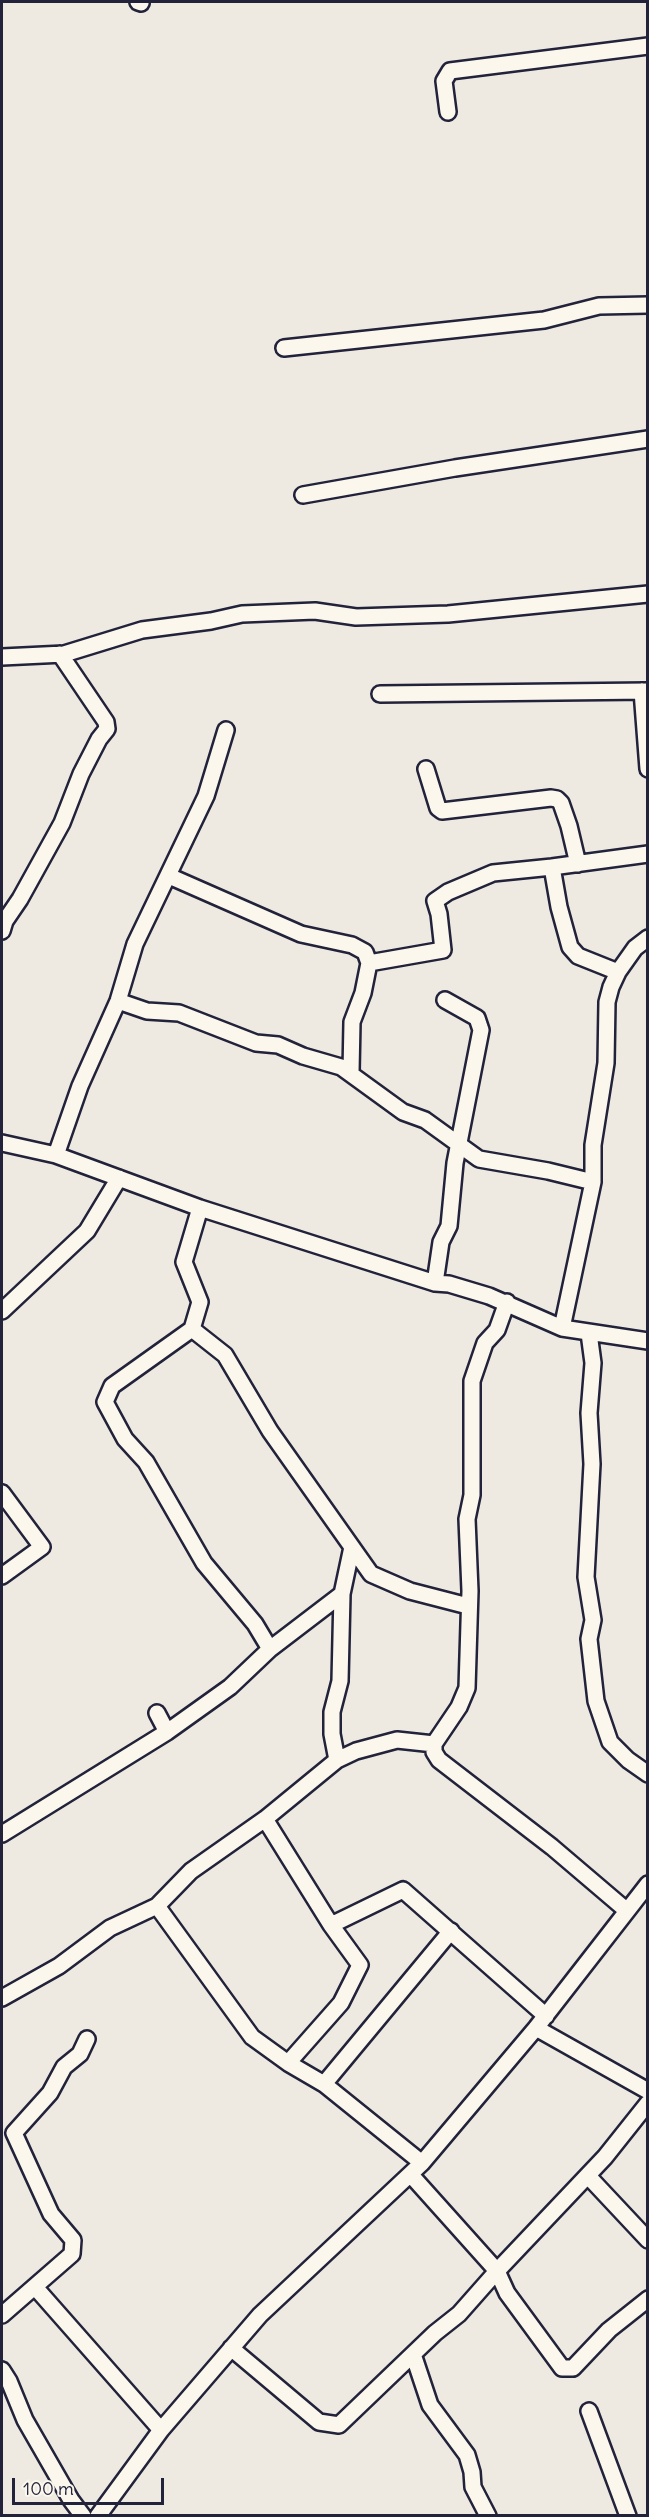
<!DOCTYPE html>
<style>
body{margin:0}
#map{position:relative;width:649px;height:2517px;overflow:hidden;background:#eeeae2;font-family:Delius,sans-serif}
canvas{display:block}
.frame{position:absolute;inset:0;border:3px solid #22223b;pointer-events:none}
.scale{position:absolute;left:12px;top:2478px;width:152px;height:27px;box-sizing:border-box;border:3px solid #22223b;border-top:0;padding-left:8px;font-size:18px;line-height:21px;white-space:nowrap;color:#22223b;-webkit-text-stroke:4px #fbf7ec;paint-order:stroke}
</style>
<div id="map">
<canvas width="649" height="2517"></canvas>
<div class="frame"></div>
<div class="scale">100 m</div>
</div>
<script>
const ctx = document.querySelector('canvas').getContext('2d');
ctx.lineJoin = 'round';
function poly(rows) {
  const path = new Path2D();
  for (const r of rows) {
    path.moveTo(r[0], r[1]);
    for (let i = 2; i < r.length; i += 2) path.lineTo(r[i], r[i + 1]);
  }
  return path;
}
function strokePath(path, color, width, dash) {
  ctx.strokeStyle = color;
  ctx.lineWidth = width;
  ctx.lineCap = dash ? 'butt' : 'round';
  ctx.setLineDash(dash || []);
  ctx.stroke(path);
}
const minor = poly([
 [138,2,141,3],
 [448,112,444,81,450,71,648,46],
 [284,348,544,320,599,306,648,305],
 [303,495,455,468,648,439],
 [2,657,64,654,142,630,211,621,242,614,315,611,356,617,448,614,648,594],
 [642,691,648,769],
 [380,694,648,691],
 [426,769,438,808,442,811,551,798,557,799,561,803,569,826,578,864],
 [552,867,559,907,570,947,578,956,618,972],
 [169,876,301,934,352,945,365,952,369,963,363,993,352,1022,351,1072],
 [2,931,5,921,20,899,62,823,81,774,99,739,107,729,106,722,60,654],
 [369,963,443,950,439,914,435,901,448,892,493,873,552,867,648,854],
 [118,1001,147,1011,179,1013,256,1043,278,1045,303,1056,341,1067,403,1112,425,1120,479,1159,548,1171,593,1182],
 [2,1143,56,1155,200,1208,435,1283,449,1284,489,1296,562,1328,648,1341],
 [56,1155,80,1086,118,1001,135,944,206,796,226,730],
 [200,1208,184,1262,200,1302,192,1329,225,1355,270,1431,371,1574,410,1591,468,1606],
 [435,1283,441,1242,449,1226,455,1163,481,1030,477,1018,445,1000],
 [507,1302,497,1330,485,1343,472,1381,472,1495,467,1519,470,1591,467,1688,459,1707,434,1744,434,1752,439,1760,552,1847,626,1910],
 [2,1311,87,1231,119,1178],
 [562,1328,593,1182,593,1145,606,1063,607,1002,611,987,618,972,635,948,648,938],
 [192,1329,112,1386,105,1402,125,1439,146,1462,204,1563,255,1624,270,1649],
 [589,1333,593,1363,589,1413,592,1464,586,1577,593,1620,589,1639,596,1701,610,1742,628,1760,648,1774],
 [2,1493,42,1547,2,1576],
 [157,1713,167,1732],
 [337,1760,332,1734,332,1712,340,1681,342,1594],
 [265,1819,331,1925,360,1965,341,2003,288,2063],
 [2,1834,167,1732,230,1687,270,1649,342,1594,352,1547],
 [331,1925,403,1890,546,2016],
 [2,1998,59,1966,110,1928,157,1906],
 [536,2028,648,2091],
 [324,2084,451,1931],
 [422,2163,324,2084,288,2063,252,2037,157,1906,191,1871,265,1819,337,1760,356,1751,397,1740,434,1744],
 [411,2175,497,2271,507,2293,562,2368,573,2368,609,2330,648,2299],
 [588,2176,648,2240],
 [35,2287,161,2430],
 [2,2315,72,2254,73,2240,51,2214,14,2133,50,2093,64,2067,80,2054,87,2039],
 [231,2348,319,2422,339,2425,435,2333,459,2314,497,2271,605,2157,648,2103],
 [413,2354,430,2405,467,2455,472,2472,473,2487,488,2516],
 [2,2370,9,2381,25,2420,71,2500,83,2516],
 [589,2411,628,2516],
 [98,2516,161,2430,260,2315,422,2163,536,2028,648,1884]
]);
strokePath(minor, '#22223b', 20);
strokePath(minor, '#fbf7ec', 15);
</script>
